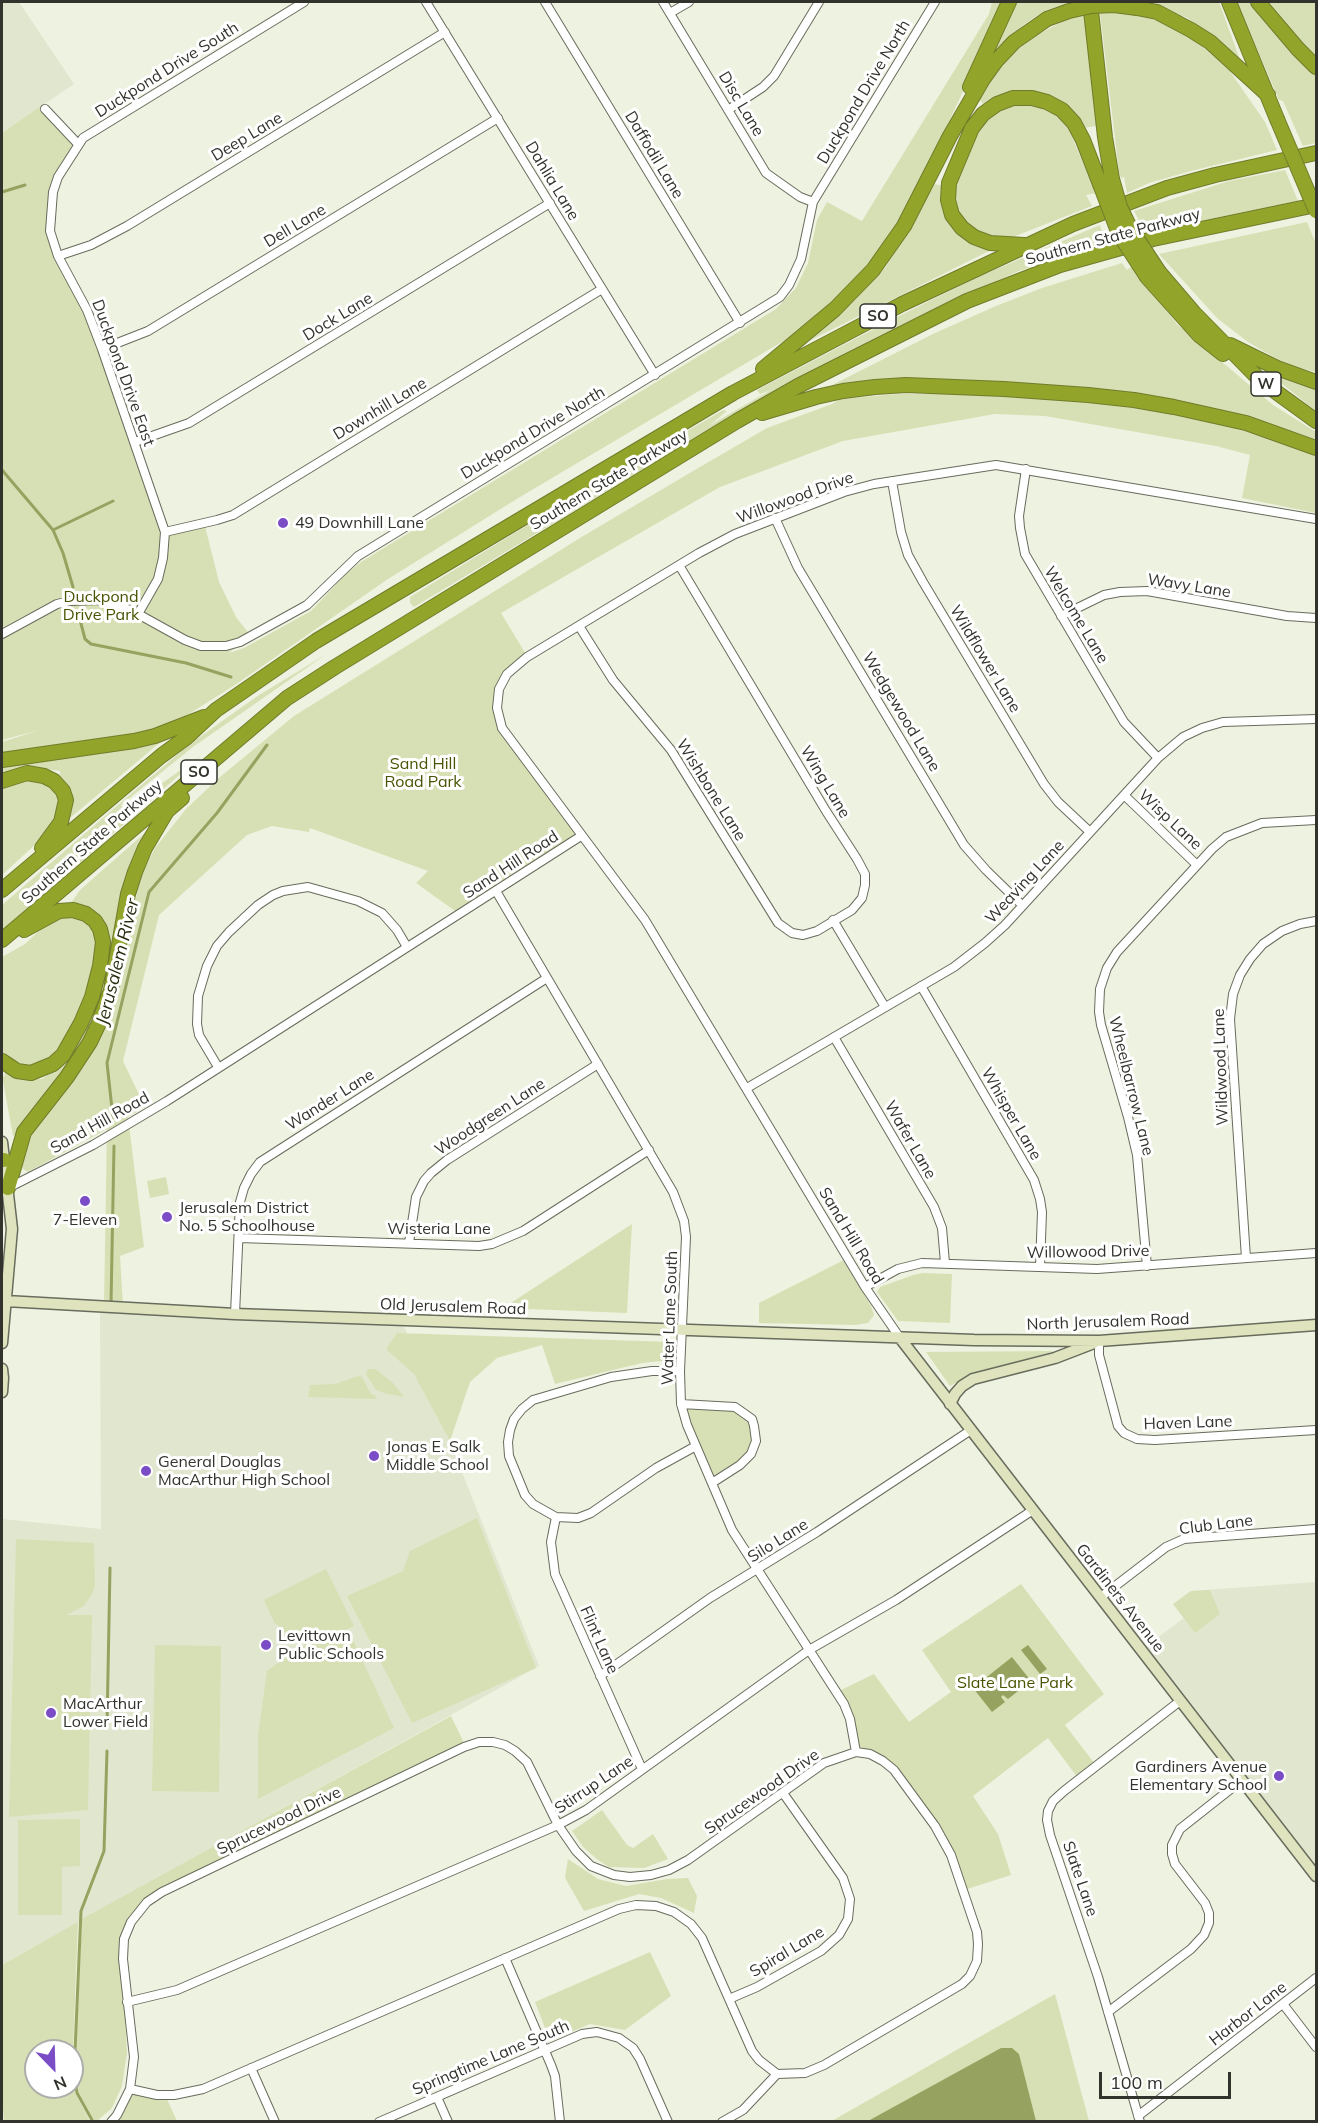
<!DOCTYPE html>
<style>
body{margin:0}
#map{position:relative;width:1318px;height:2123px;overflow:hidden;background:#eef2e1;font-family:Mulish,sans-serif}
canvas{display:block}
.frame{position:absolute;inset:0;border:3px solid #31332c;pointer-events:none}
.north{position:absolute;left:24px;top:2039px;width:60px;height:60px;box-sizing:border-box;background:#fff;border:2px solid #adadab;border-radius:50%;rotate:157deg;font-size:16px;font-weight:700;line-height:24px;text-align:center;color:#31332c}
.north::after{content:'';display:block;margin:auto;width:21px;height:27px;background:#7a4cc5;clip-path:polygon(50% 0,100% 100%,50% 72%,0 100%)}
.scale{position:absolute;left:1099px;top:2072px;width:132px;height:27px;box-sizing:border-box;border:3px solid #31332c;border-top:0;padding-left:8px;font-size:18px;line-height:21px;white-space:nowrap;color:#31332c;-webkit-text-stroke:4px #fff;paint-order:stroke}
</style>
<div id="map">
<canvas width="1318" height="2123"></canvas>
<div class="frame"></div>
<div class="north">N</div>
<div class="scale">100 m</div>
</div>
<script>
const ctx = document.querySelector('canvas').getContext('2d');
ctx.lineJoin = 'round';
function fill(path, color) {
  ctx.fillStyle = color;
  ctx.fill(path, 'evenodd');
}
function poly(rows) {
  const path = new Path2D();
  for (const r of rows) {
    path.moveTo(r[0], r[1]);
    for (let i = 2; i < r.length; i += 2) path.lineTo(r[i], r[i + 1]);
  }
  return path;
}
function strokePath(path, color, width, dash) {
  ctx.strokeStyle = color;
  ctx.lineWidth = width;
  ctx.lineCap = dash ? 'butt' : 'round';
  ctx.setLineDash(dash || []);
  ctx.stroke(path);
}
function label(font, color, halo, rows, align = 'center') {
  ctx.font = font + ' Mulish,sans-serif';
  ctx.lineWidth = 6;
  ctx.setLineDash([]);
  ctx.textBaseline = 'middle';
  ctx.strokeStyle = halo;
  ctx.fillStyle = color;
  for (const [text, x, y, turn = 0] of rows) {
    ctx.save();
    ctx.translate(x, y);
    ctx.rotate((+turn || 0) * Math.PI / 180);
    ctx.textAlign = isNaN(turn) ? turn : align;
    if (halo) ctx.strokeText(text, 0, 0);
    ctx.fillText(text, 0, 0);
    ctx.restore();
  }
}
const built = poly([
 [2,2,19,2,74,84,2,133],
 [100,1307,402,1321,539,1666,2,1965,2,1519,101,1529],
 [1316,1582,1316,1874,1142,1649,1184,1618,1173,1604,1191,1591]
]);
const green = poly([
 [992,2,1005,2,914,196,884,248,851,289,797,333,520,497,388,579,235,685,173,724,134,738,2,756,2,742,39,730,2,740,2,133,41,106,76,145,56,177,49,232,85,311,165,531,204,522,219,582,236,617,250,635,229,653,244,648,311,611,346,574,361,562,776,309,796,288,808,263,817,220,827,202,862,221,989,14],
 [1016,2,1082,2,1038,15,1023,25,990,57],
 [1143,2,1219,2,1242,65,1188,18],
 [1237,2,1252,2,1316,73,1316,143,1303,146,1283,101,1279,100],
 [1265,2,1316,2,1316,59,1290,33],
 [1107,12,1130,14,1164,22,1190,36,1229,70,1265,122,1277,150,1191,171,1149,183,1127,193,1124,177,1121,178,1119,172,1100,13],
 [1084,14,1096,126,1083,128,1068,108,1053,97,1030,91,985,106,978,98,996,69,1017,46,1020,48,1039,34,1065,20],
 [1029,101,1051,108,1069,130,1096,193,1086,195,1092,206,1005,240,982,236,970,229,956,213,953,194,953,183,981,123,1005,105],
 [1285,170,1298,201,1180,225,1147,235,1134,211,1229,181],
 [935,184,943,186,945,211,956,231,971,244,991,250,811,340,853,302,886,267],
 [1307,222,1316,244,1316,372,1287,365,1248,342,1217,318,1159,254],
 [1100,225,1104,239,1110,245,1071,254,1019,271,969,293,874,339,700,435,414,607,410,603,410,597,562,504,723,410,727,411,710,425,771,390,760,394,757,390,895,318,980,276],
 [1122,263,1127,270,1132,266,1177,324,1273,405,1316,432,1316,439,1286,429,1176,400,1120,392,990,383,833,389,834,384,846,378,935,333,996,306,1042,288],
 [1276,372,1316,386,1316,411,1271,375],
 [898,394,993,394,1128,405,1211,420,1280,439,1316,452,1316,513,1242,498,1250,455,1216,446,1045,416,995,414,843,441,720,487,501,613,527,656,506,673,497,718,579,835,458,913,416,883,428,871,310,828,309,832,272,826,247,835,159,915,123,1061,145,1107,128,1117,144,1247,120,1256,123,1306,104,1305,107,1129,28,1172,23,1169,21,1162,29,1135,81,1068,106,1022,126,949,140,878,155,848,186,809,220,777,294,716,580,538,688,474,767,428,832,404,840,399],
 [325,655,193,747,121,805,124,810,202,755,2,932,2,905,133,792,190,744,256,697],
 [163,740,70,818,72,798,60,778,60,771,32,767,17,769,2,775,2,768,12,765,110,751],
 [28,780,48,784,60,799,61,815,51,830,2,875,2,788],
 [147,831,149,834,97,1018,70,1066,17,1137,16,1134,13,1136,2,1076,4,1077,5,1072,25,1080,42,1079,65,1063,93,1015,104,978,107,938,69,906,80,890],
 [59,916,77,916,93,925,100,939,89,993,53,1062,32,1071,3,1057,2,1054,2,957,25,944,45,925],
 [166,1177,169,1194,150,1198,147,1181],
 [632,1224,627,1313,503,1308],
 [844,1260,871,1306,874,1315,868,1323,855,1325,759,1323,759,1303],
 [923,1273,952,1274,950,1323,898,1321,877,1292,880,1287,913,1275],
 [397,1333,671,1342,672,1360,642,1363,555,1384,542,1345,497,1358,470,1382,450,1441,414,1374,386,1349],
 [1055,1351,972,1374,950,1386,926,1352],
 [368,1369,375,1369,393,1383,404,1397,384,1393,376,1390,366,1374],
 [358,1376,362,1377,371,1394,375,1395,376,1399,308,1397,310,1385,335,1384],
 [682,1406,727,1406,750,1420,754,1442,749,1454,712,1482],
 [477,1518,536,1668,412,1723,347,1596,403,1571,410,1551],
 [16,1539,94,1543,95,1586,92,1594,84,1606,66,1615,92,1615,88,1810,9,1817],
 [326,1569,354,1626,330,1638,304,1640,287,1634,274,1622,264,1600],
 [1021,1584,1104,1694,1065,1725,1095,1764,1078,1778,1048,1738,973,1796,998,1834,1011,1875,964,1890,951,1853,895,1769,857,1750,851,1718,837,1692,874,1674,909,1722,951,1692,922,1650],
 [1210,1590,1220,1614,1195,1633,1173,1604,1191,1591],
 [351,1636,394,1728,258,1799,258,1735,267,1671,305,1644],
 [155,1645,221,1646,219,1792,152,1791],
 [451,1716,465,1745,160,1891,137,1911,122,1959,127,2053,122,2086,112,2108,97,2121,94,2121,78,2092,75,2076,82,1919],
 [602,1810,627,1845,633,1848,653,1834,668,1859,644,1868,609,1867,598,1860,583,1847,572,1831],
 [80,1819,80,1866,62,1867,62,1915,18,1915,18,1820],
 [568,1859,598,1879,626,1886,667,1879,688,1878,697,1896,694,1913,661,1898,639,1894,584,1911,565,1878],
 [78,1922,72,2075,75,2093,90,2121,4,2121,2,2099,2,1965],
 [36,2051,72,2051,72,2087,36,2087],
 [650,1952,671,1996,625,2030,590,2024,550,2041,535,2002],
 [1055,1994,1089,2121,830,2122],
 [131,2091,166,2097,177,2121,112,2122]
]);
const water = poly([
 [1028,1645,1047,1669,1040,1674,1021,1650],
 [1012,1657,1031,1681,1008,1699,1003,1695,1001,1697,1005,1702,992,1712,973,1688],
 [1001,2048,1012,2048,1019,2054,1036,2121,868,2121]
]);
const stream = poly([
 [2,192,25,185],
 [2,470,53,530,63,553,73,587],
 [53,530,113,501],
 [78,612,85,639,91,644,186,663,231,677],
 [113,1118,107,1063,149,892,217,813,267,745],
 [111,1304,114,1146],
 [107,1725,110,1568],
 [92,2120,77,2093,74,2075,81,1911,104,1851,107,1751]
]);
const minor = poly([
 [426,2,655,375],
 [545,2,740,323],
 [663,2,766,173,800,197,813,202],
 [670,13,689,2],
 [45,109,78,144],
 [728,110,763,87,774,76,819,2],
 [58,256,91,245,127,226,445,32],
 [102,349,148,331,498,118],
 [135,442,189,423,550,203],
 [1026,469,1019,516,1020,528,1025,554,1124,722,1158,758],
 [892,481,901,532,908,555,923,582,1044,784,1058,802,1090,832],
 [775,518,798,568,964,845,986,870,1022,905],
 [165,532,217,520,233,515,602,289],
 [138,614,158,579,163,558,165,532,102,349,87,310,58,256,50,231,53,192,58,177,83,138,304,2],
 [1061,616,1104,595,1120,592,1147,591,1287,616,1316,618],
 [579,626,613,680,671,750,778,923,792,933,803,935,817,931,852,910,862,898,865,885,865,874,857,859,826,811,679,565],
 [2,634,57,604,70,601,99,600,116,604,138,614,185,640,201,646,226,646,240,642,307,605,358,556,780,297,789,285,801,259,813,202,935,2],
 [1124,795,1197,865],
 [496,891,673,1192,684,1221,686,1237,680,1371,681,1404,687,1425,732,1530,844,1704,850,1719,856,1752],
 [833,920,885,1007],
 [921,986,1034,1180,1040,1199,1042,1212,1040,1267],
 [834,1037,934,1207,942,1228,945,1263],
 [218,1067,199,1035,197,1024,198,996,207,966,217,946,229,932,258,905,273,895,283,891,308,887,358,901,382,913,397,930,407,947],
 [747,1088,954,967,985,943,1005,925,1158,758,1183,737,1202,728,1223,722,1316,719],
 [8,1188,93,1145,167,1101,581,836],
 [239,1238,479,1246,492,1244,523,1231,649,1150],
 [409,1243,416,1197,424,1181,431,1173,447,1160,598,1064],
 [1246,1258,1230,1019,1233,994,1240,975,1250,959,1263,944,1282,931,1300,924,1316,921],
 [1147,1266,1137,1155,1128,1117,1101,1025,1099,1012,1100,989,1107,968,1117,952,1212,849,1226,837,1262,823,1316,820],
 [865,1287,898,1269,922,1263,1097,1269,1316,1253],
 [235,1314,240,1202,244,1188,251,1174,260,1162,547,978],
 [900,1338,865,1287,645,920,502,728,497,708,499,689,507,674,527,657,699,553,735,534,844,492,874,484,996,465,1316,519],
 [1099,1341,1099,1355,1118,1426,1124,1433,1137,1439,1155,1440,1316,1430],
 [680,1371,652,1371,611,1377,533,1400,522,1409,514,1419,510,1430,508,1442,509,1456,525,1495,533,1504,556,1517,578,1518,591,1513,656,1468,696,1446],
 [681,1404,735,1407,752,1419,754,1426,756,1441,751,1454,740,1465,712,1483],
 [556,1517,551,1542,555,1574,642,1769],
 [1101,1597,1166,1547,1184,1539,1316,1529],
 [600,1676,710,1598,817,1532,971,1430],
 [505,1958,551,2065,555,2076,560,2122],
 [729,1999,757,1987,821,1951,839,1935,848,1919,850,1899,843,1878,783,1793],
 [127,2002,177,1990,558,1825,586,1810,809,1650,896,1600,1033,1510],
 [1283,2004,1316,2047],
 [1108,2012,1191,1949,1204,1935,1209,1923,1209,1913,1205,1903,1175,1864,1172,1854,1172,1845,1180,1829,1242,1780],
 [251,2068,275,2122],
 [437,2097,448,2122],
 [1138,2116,1316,1978],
 [111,2122,117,2115,130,2089,157,2095,174,2095,203,2089,619,1909,636,1905,656,1906,674,1912,691,1924,702,1938,752,2051,759,2060,777,2074,805,2073,824,2065,962,1984,970,1976,977,1961,978,1944,977,1932,951,1855,935,1826,894,1770,883,1761,870,1754,856,1752,824,1763,688,1860,669,1870,651,1875,630,1877,614,1875,591,1866,576,1851,558,1825,527,1762,515,1751,505,1745,493,1742,479,1742,464,1747,162,1892,147,1902,131,1922,124,1939,123,1959,134,2057,130,2089],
 [379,2122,582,2034,597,2032,619,2038,633,2048,640,2059,668,2122],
 [722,2122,743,2110,777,2074],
 [1140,2122,1098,1977,1050,1835,1047,1820,1048,1811,1053,1801,1064,1791,1180,1701]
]);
const secondary = poly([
 [2,1142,12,1229,2,1343],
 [6,1301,235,1314,974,1340,1099,1341,1316,1325],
 [900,1338,1316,1876],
 [2,1369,3,1378,2,1392],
 [950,1404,955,1394,962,1386,973,1379,1055,1358,1094,1343]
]);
const motorway = poly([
 [1090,2,1105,137,1112,179],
 [1229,2,1277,119],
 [1258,2,1298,49,1316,67],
 [1137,8,1157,12,1191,30,1210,42,1268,95],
 [970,87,1009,2],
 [1024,245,990,243,974,237,962,228,952,215,948,200,949,183,972,128,983,114,997,104,1013,98,1032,98,1047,102,1062,110,1074,123,1083,140,1100,184],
 [1159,272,1194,313,1261,381,1316,421],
 [1147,277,1199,335,1223,354],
 [1230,345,1277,368,1316,382],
 [763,369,835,309,873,270,904,226,950,136,983,79,996,61,1014,42,1047,19],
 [762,413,816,397,843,391,875,387,906,385,1004,389,1088,395,1134,400,1174,407,1246,423,1316,448],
 [2,760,134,741,155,736,204,717],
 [2,781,27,773,44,776,54,781,63,791,66,800,61,822,42,848],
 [2,890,161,756,187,737,216,710,316,641,733,393,902,304,1073,224,1167,188,1215,175,1316,153],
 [2,940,287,698,335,667,737,421,798,386,967,301,1060,265,1153,239,1316,205],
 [2,1061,17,1071,31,1073,53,1064,63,1055,81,1023,92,997,100,966,103,942,100,929,95,921,86,914,73,910,59,911,24,930],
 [2,1160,4,1160],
 [8,1188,24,1132,67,1077,90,1042,98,1025,111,990,128,894,135,872,145,848,167,811,182,798]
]);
const motorwayBridge = poly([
 [1047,19,1069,11,1091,6,1114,5,1137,8],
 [1277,119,1316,211],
 [1112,179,1120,207,1130,228,1159,272],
 [1100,184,1119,234,1147,277]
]);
const markers = [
 [283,523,6,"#7a4cc5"],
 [85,1201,6,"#7a4cc5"],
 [167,1217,6,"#7a4cc5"],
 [374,1456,6,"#7a4cc5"],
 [146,1471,6,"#7a4cc5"],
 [266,1645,6,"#7a4cc5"],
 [51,1713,6,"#7a4cc5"],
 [1279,1776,6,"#7a4cc5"]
];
const shields = [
 [878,316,36],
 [1266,384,30],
 [199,772,36]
];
const shieldNames = [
 ["SO",878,316],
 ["W",1266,384],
 ["SO",199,772]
];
const streetNames = [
 ["Duckpond Drive South",167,70,-32],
 ["Duckpond Drive North",864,92,-59],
 ["Disc Lane",741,104,59],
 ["Deep Lane",247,137,-31],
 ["Daffodil Lane",654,155,59],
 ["Dahlia Lane",552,181,59],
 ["Dell Lane",295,226,-31],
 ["Southern State Parkway",1113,237,-15],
 ["Dock Lane",338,317,-31],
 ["Duckpond Drive East",123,373,70],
 ["Downhill Lane",380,409,-31],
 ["Duckpond Drive North",533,433,-31],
 ["Southern State Parkway",609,480,-31],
 ["Willowood Drive",795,498,-20],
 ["Wavy Lane",1189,586,9],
 ["Welcome Lane",1076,615,59],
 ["Wildflower Lane",985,659,59],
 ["Wedgewood Lane",901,712,59],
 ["Wing Lane",825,782,59],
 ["Wishbone Lane",711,790,58],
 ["Wisp Lane",1170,820,43],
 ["Southern State Parkway",92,842,-41],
 ["Sand Hill Road",511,865,-33],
 ["Weaving Lane",1025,882,-47],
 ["Wildwood Lane",1221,1067,-92],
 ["Wheelbarrow Lane",1131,1086,76],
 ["Wander Lane",330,1100,-32],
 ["Whisper Lane",1011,1114,60],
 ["Woodgreen Lane",490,1117,-33],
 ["Sand Hill Road",100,1123,-29],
 ["Wafer Lane",910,1140,60],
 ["Wisteria Lane",439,1229],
 ["Sand Hill Road",851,1236,59],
 ["Willowood Drive",1088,1252,-1],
 ["Old Jerusalem Road",453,1307,2],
 ["Water Lane South",670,1318,-88],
 ["North Jerusalem Road",1108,1322,-2],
 ["Haven Lane",1188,1423,-2],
 ["Club Lane",1216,1525,-7],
 ["Silo Lane",778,1541,-32],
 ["Gardiners Avenue",1120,1598,52],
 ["Flint Lane",599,1640,66],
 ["Stirrup Lane",594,1785,-34],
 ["Sprucewood Drive",762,1792,-35],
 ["Sprucewood Drive",279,1821,-26],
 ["Slate Lane",1080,1879,71],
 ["Spiral Lane",787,1952,-31],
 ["Harbor Lane",1248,2014,-38],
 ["Springtime Lane South",491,2058,-23]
];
const poiNames = [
 ["49 Downhill Lane",295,523],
 ["Jerusalem District",179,1208],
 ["No. 5 Schoolhouse",179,1226],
 ["7-Eleven",85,1220,"center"],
 ["Jonas E. Salk",386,1447],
 ["Middle School",386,1465],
 ["General Douglas",158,1462],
 ["MacArthur High School",158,1480],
 ["Levittown",278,1636],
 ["Public Schools",278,1654],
 ["MacArthur",63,1704],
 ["Lower Field",63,1722],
 ["Gardiners Avenue",1267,1767,"right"],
 ["Elementary School",1267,1785,"right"]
];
const parkNames = [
 ["Duckpond",101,597],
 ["Drive Park",101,615],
 ["Sand Hill",423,764],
 ["Road Park",423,782],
 ["Slate Lane Park",1015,1683]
];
const waterNames = [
 ["Jerusalem River",118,962,-76]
];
fill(built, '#e1e6cf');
fill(green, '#d7e0b4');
fill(water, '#96a25f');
strokePath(stream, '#96a25f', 3);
strokePath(minor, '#686c5d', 10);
strokePath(secondary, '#686c5d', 13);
strokePath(motorway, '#717c2b', 16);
strokePath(minor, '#fff', 8);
strokePath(secondary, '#dfe4bf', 10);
strokePath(motorway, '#93a42a', 14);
strokePath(motorwayBridge, '#717c2b', 16, []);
strokePath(motorwayBridge, '#93a42a', 14);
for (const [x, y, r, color] of markers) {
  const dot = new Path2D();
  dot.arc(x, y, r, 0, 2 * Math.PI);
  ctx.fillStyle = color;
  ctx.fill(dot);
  strokePath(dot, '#fff', 2);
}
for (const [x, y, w] of shields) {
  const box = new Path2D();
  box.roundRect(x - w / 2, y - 12, w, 24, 4.5);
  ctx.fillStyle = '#fff';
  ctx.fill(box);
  strokePath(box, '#31332c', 1.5);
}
label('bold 15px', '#31332c', null, shieldNames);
label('16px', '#31332c', '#fff', streetNames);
label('16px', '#31332c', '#fff', poiNames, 'left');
label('16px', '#495300', '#fff', parkNames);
label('italic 18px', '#282c0e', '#fff', waterNames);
</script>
